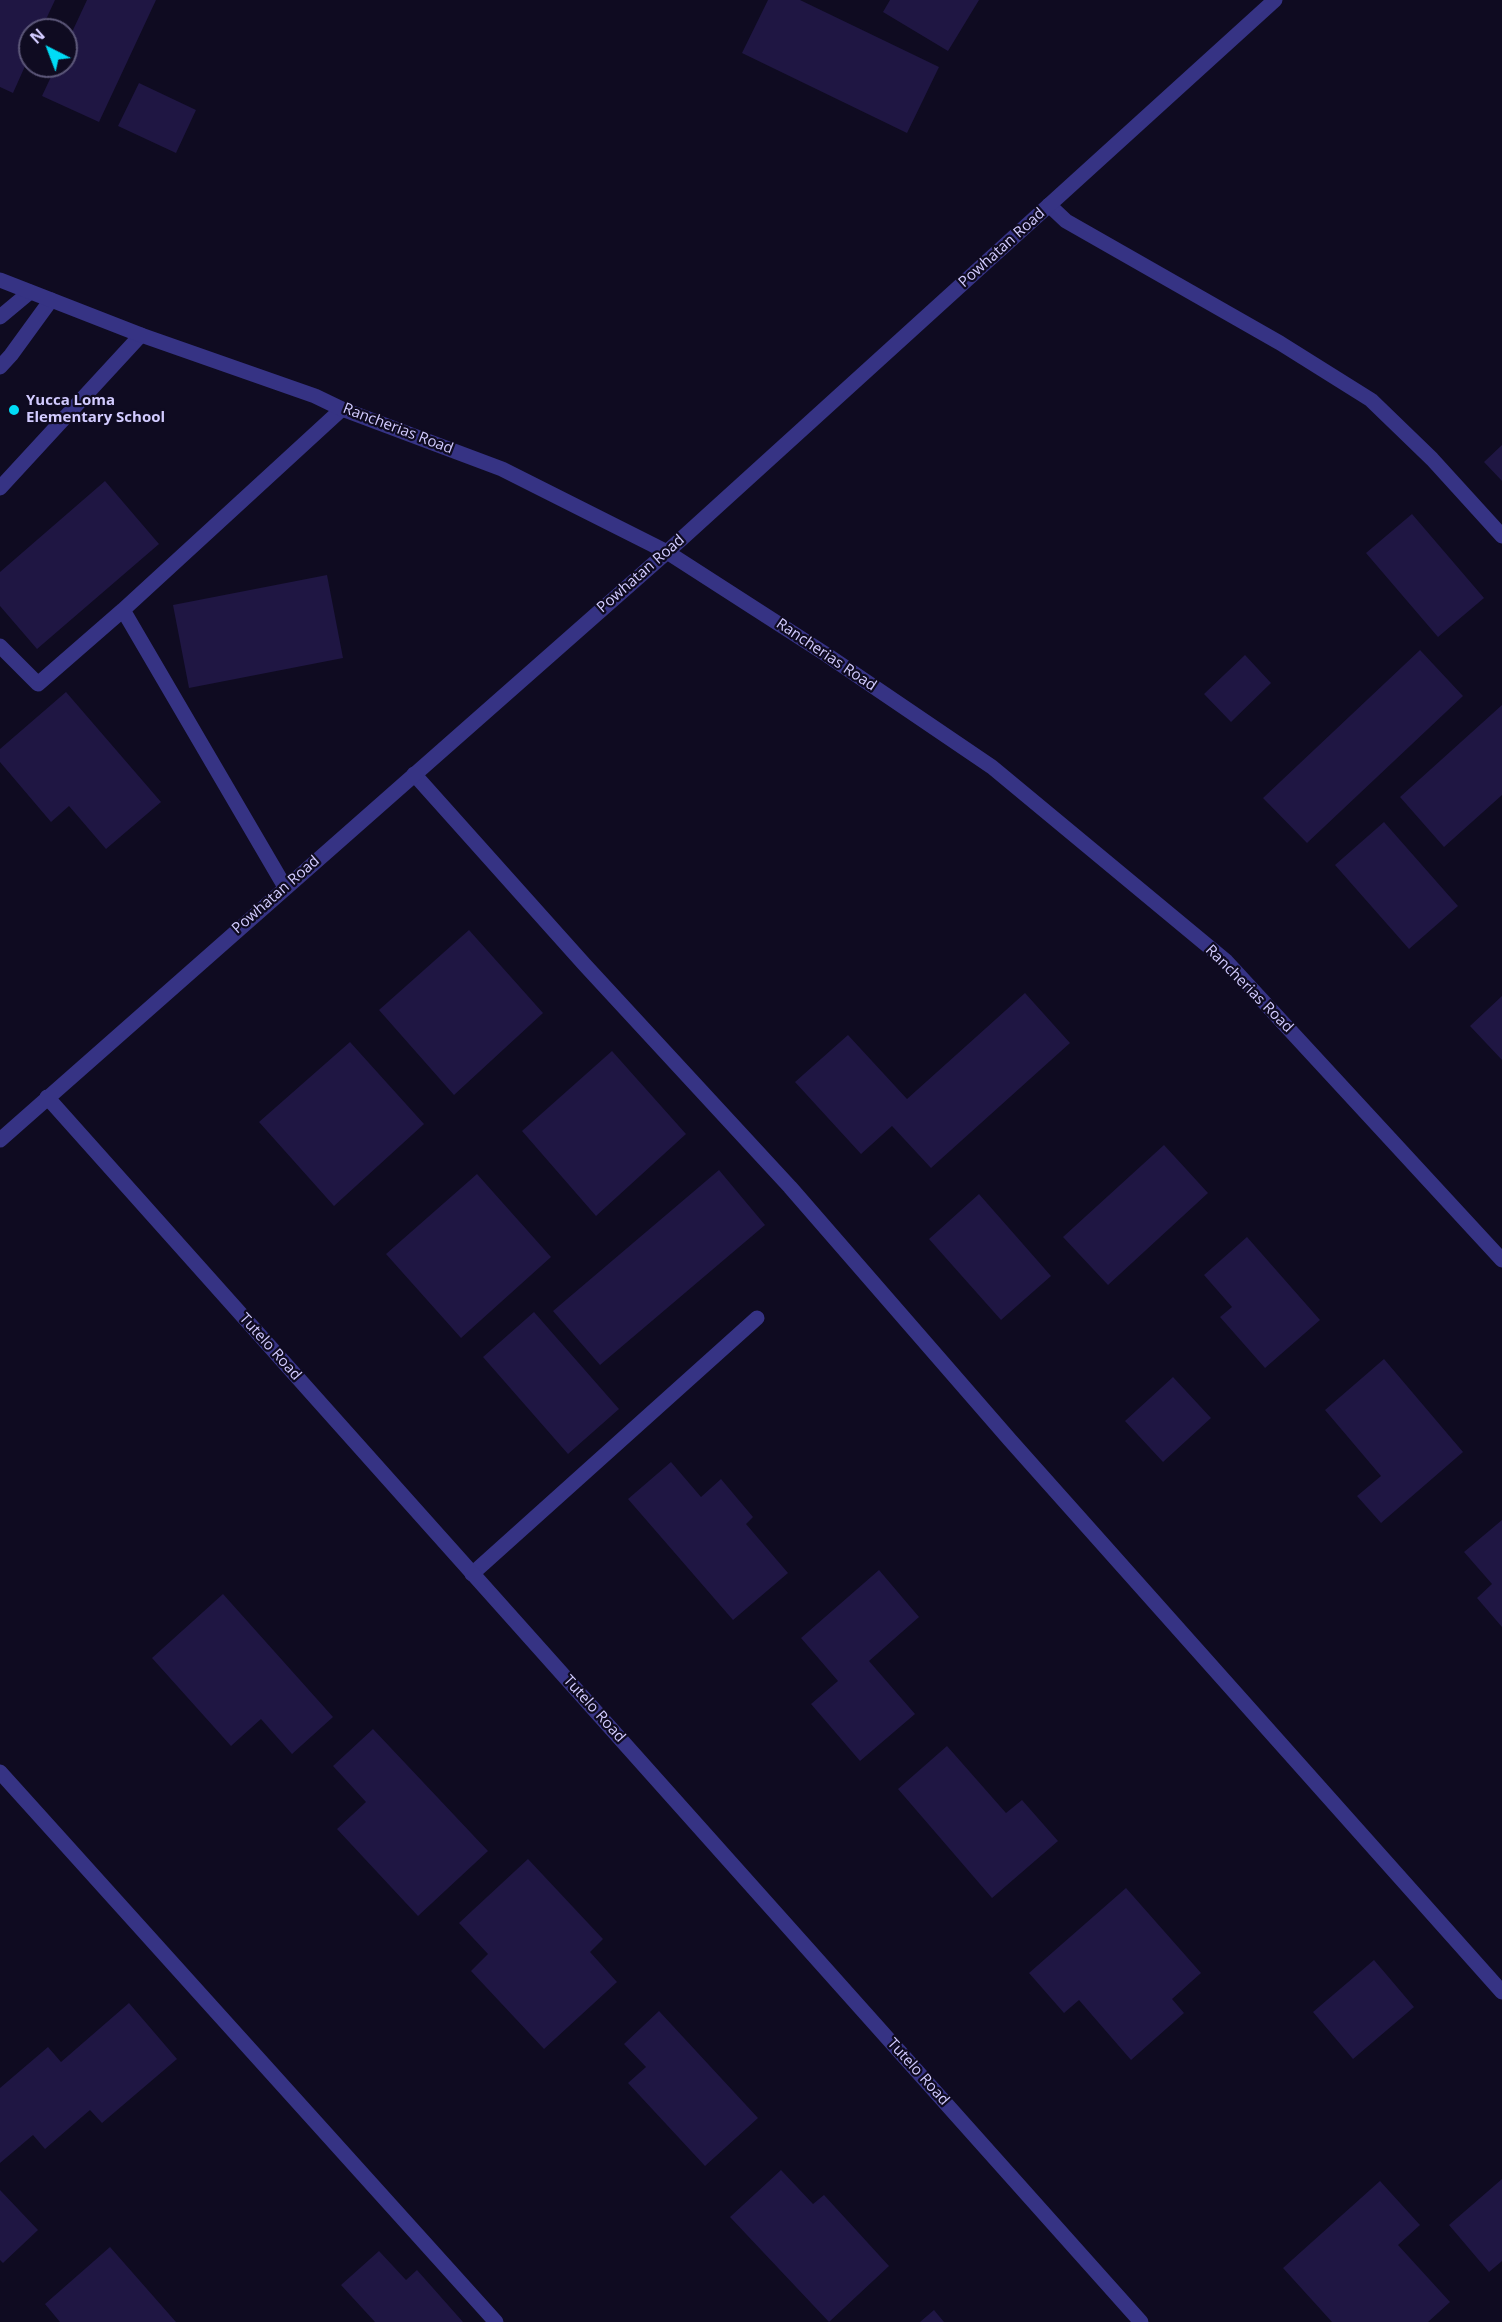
<!DOCTYPE html>
<style>
body{margin:0}
#map{position:relative;width:1502px;height:2322px;overflow:hidden;background:#0f0b21;font-family:"Open Sans",sans-serif}
canvas{display:block}
.north{position:absolute;left:18px;top:18px;width:60px;height:60px;box-sizing:border-box;background:#0f0b21;border:2px solid #5d587a;border-radius:50%;rotate:318deg;font-size:16px;font-weight:700;line-height:24px;text-align:center;color:#d2cbff}
.north::after{content:'';display:block;margin:auto;width:21px;height:27px;background:#00dcf6;clip-path:polygon(50% 0,100% 100%,50% 72%,0 100%)}
</style>
<div id="map">
<canvas width="1502" height="2322"></canvas>
<div class="north">N</div>
</div>
<script>
const ctx = document.querySelector('canvas').getContext('2d');
ctx.lineJoin = 'round';
function fill(path, color) {
  ctx.fillStyle = color;
  ctx.fill(path, 'evenodd');
}
function poly(rows) {
  const path = new Path2D();
  for (const r of rows) {
    path.moveTo(r[0], r[1]);
    for (let i = 2; i < r.length; i += 2) path.lineTo(r[i], r[i + 1]);
  }
  return path;
}
function strokePath(path, color, width, dash) {
  ctx.strokeStyle = color;
  ctx.lineWidth = width;
  ctx.lineCap = dash ? 'butt' : 'round';
  ctx.setLineDash(dash || []);
  ctx.stroke(path);
}
function label(font, color, halo, rows, align = 'center') {
  ctx.font = font + ' "Open Sans",sans-serif';
  ctx.lineWidth = 4.5;
  ctx.setLineDash([]);
  ctx.textBaseline = 'middle';
  ctx.strokeStyle = halo;
  ctx.fillStyle = color;
  for (const [text, x, y, turn = 0] of rows) {
    ctx.save();
    ctx.translate(x, y);
    ctx.rotate((+turn || 0) * Math.PI / 180);
    ctx.textAlign = isNaN(turn) ? turn : align;
    if (halo) ctx.strokeText(text, 0, 0);
    ctx.fillText(text, 0, 0);
    ctx.restore();
  }
}
const building = poly([
 [0,0,55,0,41,30,30,30,30,55,13,93,0,87],
 [87,0,156,0,99,122,42,96,56,66,66,66,66,45],
 [768,0,800,0,939,67,907,133,742,53],
 [890,0,979,0,948,51,883,12],
 [139,83,196,110,176,153,118,126],
 [1502,445,1502,481,1484,462],
 [105,481,159,544,37,649,0,606,0,572],
 [1412,514,1484,598,1438,637,1366,553],
 [327,575,343,658,189,688,173,605],
 [1420,650,1463,696,1307,843,1263,798],
 [1245,655,1271,683,1231,722,1204,694],
 [66,692,161,802,106,849,69,806,51,822,0,762,0,749],
 [1502,705,1502,795,1444,847,1400,797],
 [1384,822,1458,906,1409,949,1335,865],
 [469,930,543,1013,454,1095,379,1010],
 [1025,993,1070,1043,931,1168,892,1126,861,1154,795,1082,848,1035,907,1099],
 [1502,996,1502,1060,1470,1026],
 [350,1042,424,1124,334,1206,259,1122],
 [612,1051,686,1134,596,1216,522,1131],
 [1164,1145,1208,1193,1108,1285,1063,1237],
 [719,1170,765,1225,600,1365,553,1311],
 [477,1174,551,1257,461,1338,386,1254],
 [979,1194,1051,1276,1001,1320,929,1239],
 [1247,1237,1320,1320,1265,1368,1220,1317,1232,1307,1204,1275],
 [534,1312,619,1409,568,1454,483,1357],
 [1384,1359,1463,1452,1381,1523,1357,1496,1381,1476,1325,1410],
 [1173,1377,1211,1418,1163,1462,1125,1421],
 [671,1462,701,1497,721,1479,753,1517,746,1524,788,1573,733,1620,628,1499],
 [1502,1520,1502,1627,1477,1598,1492,1584,1464,1552],
 [879,1570,919,1617,869,1661,915,1714,860,1761,811,1704,838,1681,801,1638],
 [223,1594,333,1717,292,1754,261,1719,231,1746,152,1658],
 [373,1729,488,1851,418,1916,337,1829,366,1802,333,1766],
 [947,1746,1006,1813,1022,1800,1058,1841,992,1898,898,1789],
 [528,1859,603,1939,590,1952,617,1982,544,2049,471,1971,488,1954,459,1923],
 [1126,1888,1201,1973,1172,1999,1184,2013,1131,2060,1079,2000,1064,2013,1029,1973],
 [1374,1960,1414,2007,1353,2059,1313,2012],
 [129,2003,177,2059,102,2123,90,2110,45,2149,33,2135,0,2163,0,2088,48,2047,61,2062],
 [659,2011,758,2118,705,2166,628,2083,646,2067,624,2044],
 [781,2170,813,2204,824,2195,889,2266,829,2322,730,2217],
 [1502,2179,1502,2261,1489,2272,1449,2225],
 [1380,2181,1420,2225,1398,2245,1450,2302,1428,2322,1332,2322,1283,2268],
 [0,2190,38,2230,3,2263,0,2260],
 [110,2247,176,2322,60,2322,45,2304],
 [379,2251,406,2280,417,2270,463,2322,375,2322,341,2285],
 [934,2310,944,2322,920,2322]
]);
const service = poly([
 [1049,205,1066,221,1280,343,1371,400,1432,459,1502,536],
 [0,317,30,292],
 [0,367,11,355,51,300],
 [0,488,141,335],
 [0,646,38,684,123,610],
 [414,774,584,964,790,1187,1010,1440,1502,1992],
 [285,887,123,610,342,409],
 [472,1574,757,1318],
 [0,1772,496,2322]
]);
const minor = poly([
 [0,280,141,335,315,396,342,409,502,469,667,552,827,655,992,767,1226,961,1502,1260],
 [47,1097,1141,2322],
 [0,1140,667,552,1275,0]
]);
const markers = [
 [14,410,6,"#00dcf6"]
];
const streetNames = [
 ["Powhatan Road",1002,248,-42],
 ["Rancherias Road",398,429,21],
 ["Powhatan Road",641,574,-41],
 ["Rancherias Road",826,655,34],
 ["Powhatan Road",276,895,-41],
 ["Rancherias Road",1249,989,45],
 ["Tutelo Road",270,1347,48],
 ["Tutelo Road",594,1709,48],
 ["Tutelo Road",918,2072,48]
];
const poiNames = [
 ["Yucca Loma",26,401],
 ["Elementary School",26,418]
];
fill(building, '#1f1643');
strokePath(service, '#363384', 15);
strokePath(minor, '#363384', 15);
for (const [x, y, r, color] of markers) {
  const dot = new Path2D();
  dot.arc(x, y, r, 0, 2 * Math.PI);
  ctx.fillStyle = color;
  ctx.fill(dot);
  strokePath(dot, '#0f0b21', 2);
}
label('15px', '#d2cbff', '#0f0b21', streetNames);
label('bold 15px', '#d2cbff', '#0f0b21', poiNames, 'left');
</script>
